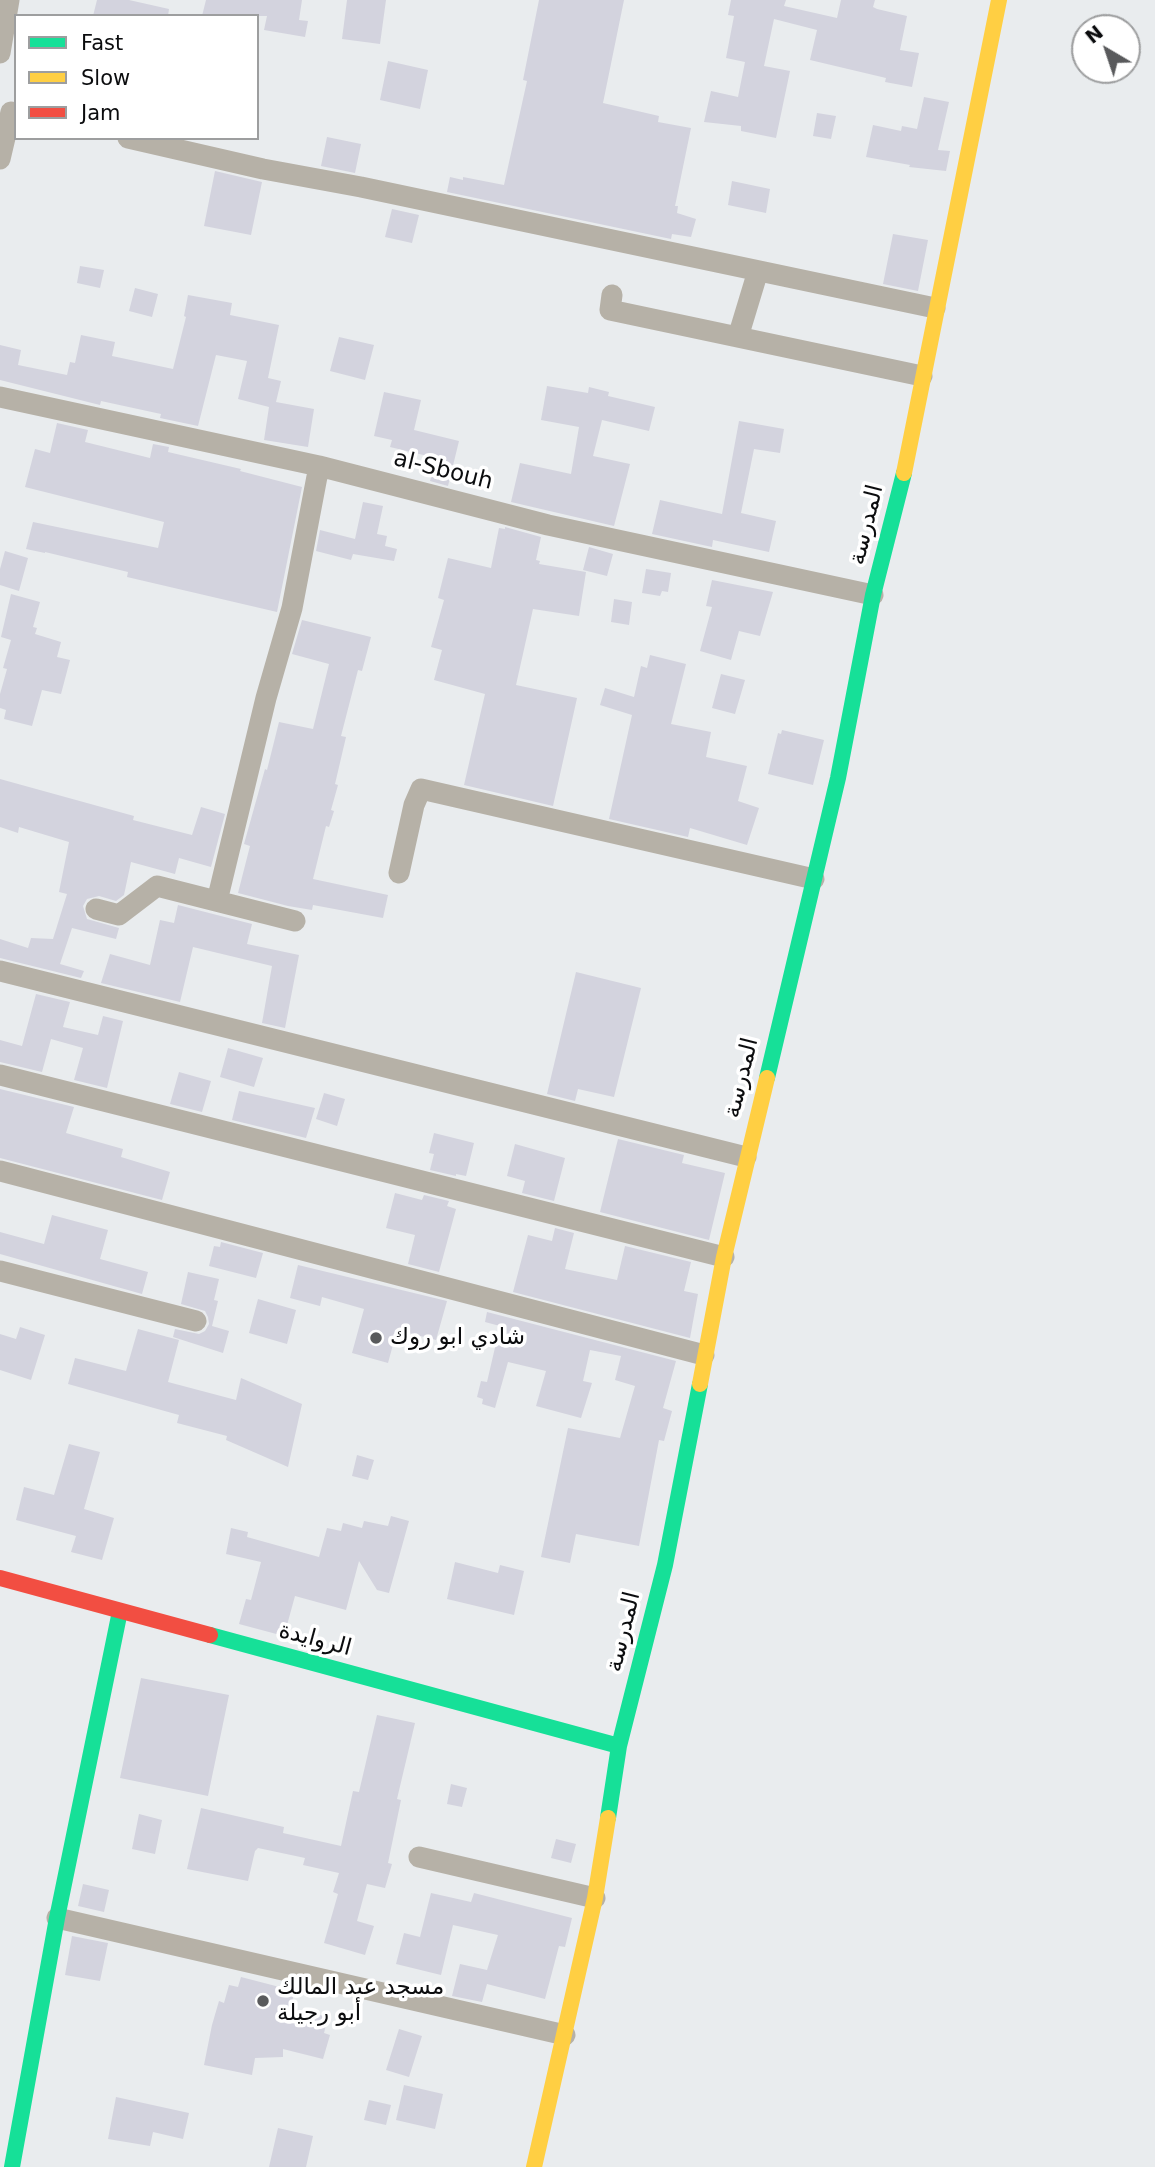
<!DOCTYPE html>
<meta charset="utf-8">
<style>
body{margin:0}
#map{position:relative;width:1155px;height:2167px;overflow:hidden;background:#e9ecee;font-family:"DejaVu Sans",sans-serif}
canvas{display:block}
.legend{position:absolute;left:14px;top:14px;width:245px;height:126px;box-sizing:border-box;background:#fff;border:2px solid #9d9e9f;margin:0;padding:9px 12px;list-style:none;font-size:21px;color:#0b0c0e}
.legend li{display:flex;align-items:center;gap:14px;height:35px}
.legend b{width:35px;border:2px solid #9d9e9f}
.north{position:absolute;left:1071px;top:14px;width:70px;height:70px;box-sizing:border-box;background:#fff;border:2px solid #9d9e9f;border-radius:50%;rotate:321deg;font-size:19px;font-weight:700;line-height:28px;text-align:center;color:#0b0c0e}
.north::after{content:'';display:block;margin:auto;width:24px;height:32px;background:#595a5c;clip-path:polygon(50% 0,100% 100%,50% 72%,0 100%)}
</style>
<div id="map">
<canvas width="1155" height="2167"></canvas>
<ul class="legend">
<li><b style="height:9px;background:#16e098"></b>Fast</li>
<li><b style="height:9px;background:#ffcf43"></b>Slow</li>
<li><b style="height:9px;background:#f24e42"></b>Jam</li>
</ul>
<div class="north">N</div>
</div>
<script>
const ctx = document.querySelector('canvas').getContext('2d');
ctx.lineJoin = 'round';
function fill(path, color) {
  ctx.fillStyle = color;
  ctx.fill(path, 'evenodd');
}
function poly(rows) {
  const path = new Path2D();
  for (const r of rows) {
    path.moveTo(r[0], r[1]);
    for (let i = 2; i < r.length; i += 2) path.lineTo(r[i], r[i + 1]);
  }
  return path;
}
function strokePath(path, color, width, dash) {
  ctx.strokeStyle = color;
  ctx.lineWidth = width;
  ctx.lineCap = dash ? 'butt' : 'round';
  ctx.setLineDash(dash || []);
  ctx.stroke(path);
}
function label(font, color, halo, rows, align = 'center') {
  ctx.font = font + ' "DejaVu Sans",Cairo,sans-serif';
  ctx.lineWidth = 7;
  ctx.setLineDash([]);
  ctx.textBaseline = 'middle';
  ctx.strokeStyle = halo;
  ctx.fillStyle = color;
  for (const [text, x, y, turn = 0] of rows) {
    ctx.save();
    ctx.translate(x, y);
    ctx.rotate((+turn || 0) * Math.PI / 180);
    ctx.textAlign = isNaN(turn) ? turn : align;
    if (halo) ctx.strokeText(text, 0, 0);
    ctx.fillText(text, 0, 0);
    ctx.restore();
  }
}
const building = poly([
 [97,0,129,0,169,9,168,16,93,16],
 [206,0,302,0,299,20,308,21,305,37,264,30,267,16,202,16],
 [347,0,386,0,380,44,342,39],
 [539,0,624,0,603,103,659,116,658,122,691,128,675,206,678,206,677,213,696,219,691,237,672,234,671,239,447,192,450,177,463,180,463,177,504,185,527,81,523,80],
 [731,0,786,0,784,6,837,18,841,0,875,0,873,7,877,9,907,16,900,50,919,53,912,87,885,82,886,78,810,60,817,30,774,19,764,66,790,71,776,138,741,131,741,126,704,122,711,91,738,97,745,62,726,58,734,16,728,15],
 [388,61,428,70,420,109,380,100],
 [924,97,949,102,938,150,950,151,946,171,909,167,910,165,866,157,873,125,901,131,902,126,917,129],
 [817,113,836,116,831,139,813,136],
 [327,137,361,144,355,173,321,166],
 [215,171,262,182,251,235,204,226],
 [732,181,770,189,766,213,728,205],
 [392,209,419,215,412,243,385,237],
 [893,234,928,240,918,291,883,284],
 [80,266,104,270,100,288,77,283],
 [135,288,158,294,152,317,129,311],
 [188,295,232,303,230,315,279,325,268,378,281,381,276,402,314,409,308,447,264,440,269,407,238,399,247,361,216,355,198,426,160,418,161,414,101,401,100,405,0,380,0,345,21,350,18,365,67,375,70,362,75,363,81,335,115,342,112,356,173,369,186,317,184,316],
 [339,337,374,345,365,380,330,371],
 [547,386,588,393,589,387,609,392,608,396,655,407,649,431,602,420,593,456,630,464,614,526,511,502,520,463,571,474,579,427,541,420],
 [384,392,421,400,414,430,459,441,448,486,430,481,436,458,390,447,392,440,374,436],
 [739,421,784,429,780,453,754,449,741,513,776,521,769,552,713,540,712,547,652,534,660,500,722,514],
 [57,423,88,430,85,442,150,458,153,444,169,447,168,452,241,469,240,471,302,487,277,612,127,577,128,572,45,552,45,553,26,549,33,522,158,548,164,522,25,487,35,449,50,453],
 [363,502,383,506,377,534,387,536,385,546,397,549,394,561,353,554,351,560,316,551,320,530,355,539],
 [505,527,541,537,536,560,540,561,539,564,586,572,579,616,533,609,516,685,577,698,553,806,464,785,485,694,434,680,442,650,431,647,444,600,438,598,448,558,491,568,499,528,505,529],
 [589,547,613,554,607,576,583,570],
 [5,551,28,558,19,591,0,585,0,569],
 [646,569,671,573,668,592,662,591,660,596,642,593],
 [712,580,773,592,760,636,739,631,731,660,700,651,712,607,706,606],
 [11,594,40,602,33,627,37,628,35,634,61,642,57,657,70,660,61,694,42,690,32,726,4,719,6,710,0,708,0,694,7,669,3,668,11,640,1,637],
 [614,599,632,602,629,625,611,622],
 [302,620,371,637,362,671,358,670,341,736,346,737,335,784,338,785,331,810,334,811,329,827,326,826,313,879,388,895,383,918,313,905,312,910,288,906,238,893,250,846,244,844,265,769,267,770,279,722,313,729,329,664,292,654],
 [650,655,686,664,671,724,711,732,706,757,747,766,738,801,759,808,747,845,690,828,688,837,609,819,632,715,600,705,605,688,634,697,641,666,647,668],
 [721,674,745,680,735,714,712,708],
 [782,730,824,740,813,785,768,774,778,733,781,734],
 [0,779,134,816,133,820,192,835,201,807,225,814,211,867,179,858,175,874,131,862,124,895,116,901,99,896,87,899,83,906,87,919,119,928,116,939,72,928,60,964,84,971,81,978,0,958,0,939,28,948,31,938,53,939,67,894,59,892,69,842,19,827,18,833,0,827],
 [178,905,252,924,247,944,299,955,285,1028,262,1023,272,966,193,947,180,1002,101,983,110,954,150,965,160,920,174,923],
 [576,972,641,988,614,1097,578,1089,575,1101,547,1094],
 [36,994,70,1002,63,1027,98,1035,103,1016,123,1021,107,1088,74,1080,83,1048,51,1039,42,1072,0,1062,0,1040,22,1046],
 [228,1048,263,1058,254,1087,220,1077],
 [179,1072,211,1081,202,1112,170,1104],
 [0,1089,74,1107,66,1133,123,1149,121,1157,170,1172,162,1200,0,1158],
 [239,1091,315,1108,306,1138,232,1120],
 [324,1093,345,1099,337,1126,316,1119],
 [434,1133,474,1143,466,1176,456,1174,456,1176,430,1170,434,1154,429,1153],
 [618,1139,684,1155,682,1163,725,1173,709,1240,600,1212],
 [515,1144,565,1158,554,1201,522,1193,525,1181,507,1176],
 [395,1193,422,1200,424,1195,449,1201,447,1206,456,1209,439,1272,408,1264,415,1235,386,1228],
 [52,1215,108,1230,100,1259,148,1272,142,1294,0,1254,0,1232,44,1244],
 [555,1228,574,1233,565,1269,617,1280,625,1246,691,1262,684,1291,698,1294,690,1338,513,1292,528,1235,552,1241],
 [221,1242,263,1253,256,1278,209,1266,214,1246,220,1247],
 [298,1265,447,1301,436,1340,397,1330,388,1363,352,1353,364,1309,322,1297,320,1306,290,1298],
 [188,1272,219,1279,214,1300,218,1301,212,1326,229,1331,223,1353,173,1337,175,1329,199,1334,205,1331,209,1324,208,1317,205,1311,181,1304],
 [258,1299,296,1310,287,1344,249,1333],
 [487,1312,676,1361,663,1408,672,1411,664,1441,659,1440,639,1546,576,1534,570,1563,541,1557,568,1428,620,1438,635,1386,615,1380,621,1356,590,1350,583,1381,592,1383,581,1418,536,1406,546,1371,508,1362,495,1408,482,1404,483,1399,477,1397,481,1381,487,1382,500,1326,485,1322],
 [20,1327,45,1335,31,1380,0,1370,0,1334,16,1339],
 [138,1329,179,1340,168,1382,236,1400,241,1378,302,1404,288,1467,226,1440,227,1436,177,1423,179,1415,68,1384,75,1358,126,1371],
 [69,1444,100,1452,84,1509,114,1518,102,1560,71,1552,76,1536,16,1520,24,1487,54,1495],
 [357,1455,374,1460,368,1480,352,1476],
 [391,1516,409,1521,389,1593,377,1590,359,1561,346,1610,295,1596,284,1636,239,1624,246,1599,251,1600,261,1562,226,1554,231,1528,248,1532,247,1537,319,1557,327,1528,341,1531,343,1523,362,1528,364,1521,388,1526],
 [455,1562,498,1573,500,1565,524,1571,514,1615,447,1599],
 [141,1678,229,1695,208,1796,120,1778],
 [377,1715,415,1723,397,1799,401,1800,388,1863,392,1864,385,1888,367,1884,357,1921,374,1926,365,1955,324,1943,338,1894,333,1892,339,1873,303,1865,305,1858,258,1848,255,1851,248,1881,187,1869,201,1808,284,1827,283,1833,341,1846,353,1791,359,1792],
 [451,1784,467,1788,462,1807,447,1804],
 [139,1814,162,1820,155,1854,132,1849],
 [556,1839,576,1844,571,1863,551,1858],
 [83,1884,109,1890,104,1912,78,1906],
 [431,1893,471,1902,474,1893,572,1918,565,1947,559,1946,545,1999,487,1984,482,2002,452,1996,460,1964,487,1970,498,1935,453,1925,441,1975,396,1964,404,1933,420,1937],
 [72,1936,108,1943,100,1981,65,1975],
 [241,1977,295,1991,290,2008,328,2017,324,2033,330,2035,323,2059,283,2049,283,2057,255,2058,252,2075,204,2065,212,2025,219,2001,224,2003,229,1985,238,1987],
 [399,2029,422,2036,409,2077,386,2070],
 [404,2085,443,2094,435,2129,396,2120],
 [116,2097,189,2113,183,2139,153,2132,150,2146,108,2139],
 [369,2100,391,2105,386,2125,364,2120],
 [278,2128,313,2136,306,2167,269,2167]
]);
const street = poly([
 [0,53,9,0],
 [128,138,263,169,361,187,935,308],
 [0,159,11,112],
 [612,295,610,310,922,376],
 [738,337,758,271],
 [0,397,319,466,548,525,873,595],
 [399,873,414,805,421,789,814,879],
 [217,901,266,698,292,608,319,466],
 [96,909,119,915,157,886,295,921],
 [0,971,746,1157],
 [0,1075,724,1257],
 [0,1171,704,1355],
 [0,1271,196,1321],
 [419,1857,595,1898],
 [57,1918,565,2035]
]);
const fast = poly([
 [767,1078,838,778,873,595,904,473],
 [210,1635,619,1746],
 [608,1818,619,1746,665,1565,700,1384],
 [12,2167,57,1918,120,1611]
]);
const slow = poly([
 [904,473,999,0],
 [700,1384,724,1257,767,1078],
 [534,2167,595,1898,608,1818]
]);
const jam = poly([
 [0,1578,210,1635]
]);
const markers = [
 [376,1338,7,"#595a5c"],
 [263,2001,7,"#595a5c"]
];
const streetNames = [
 ["al-Sbouh",443,471,14],
 ["المدرسة",867,525,-76],
 ["المدرسة",742,1078,-76],
 ["المدرسة",624,1632,-76],
 ["الروايدة",315,1640,15]
];
const poiNames = [
 ["شادي ابو روك",390,1338],
 ["مسجد عبد المالك",277,1988],
 ["أبو رجيلة",277,2014]
];
fill(building, '#d3d3de');
strokePath(street, '#b6b1a7', 21);
strokePath(fast, '#16e098', 16);
strokePath(slow, '#ffcf43', 16);
strokePath(jam, '#f24e42', 16);
for (const [x, y, r, color] of markers) {
  const dot = new Path2D();
  dot.arc(x, y, r, 0, 2 * Math.PI);
  ctx.fillStyle = color;
  ctx.fill(dot);
  strokePath(dot, '#fff', 2.5);
}
label('23px', '#0b0c0e', '#fff', streetNames);
label('23px', '#0b0c0e', '#fff', poiNames, 'left');
</script>
